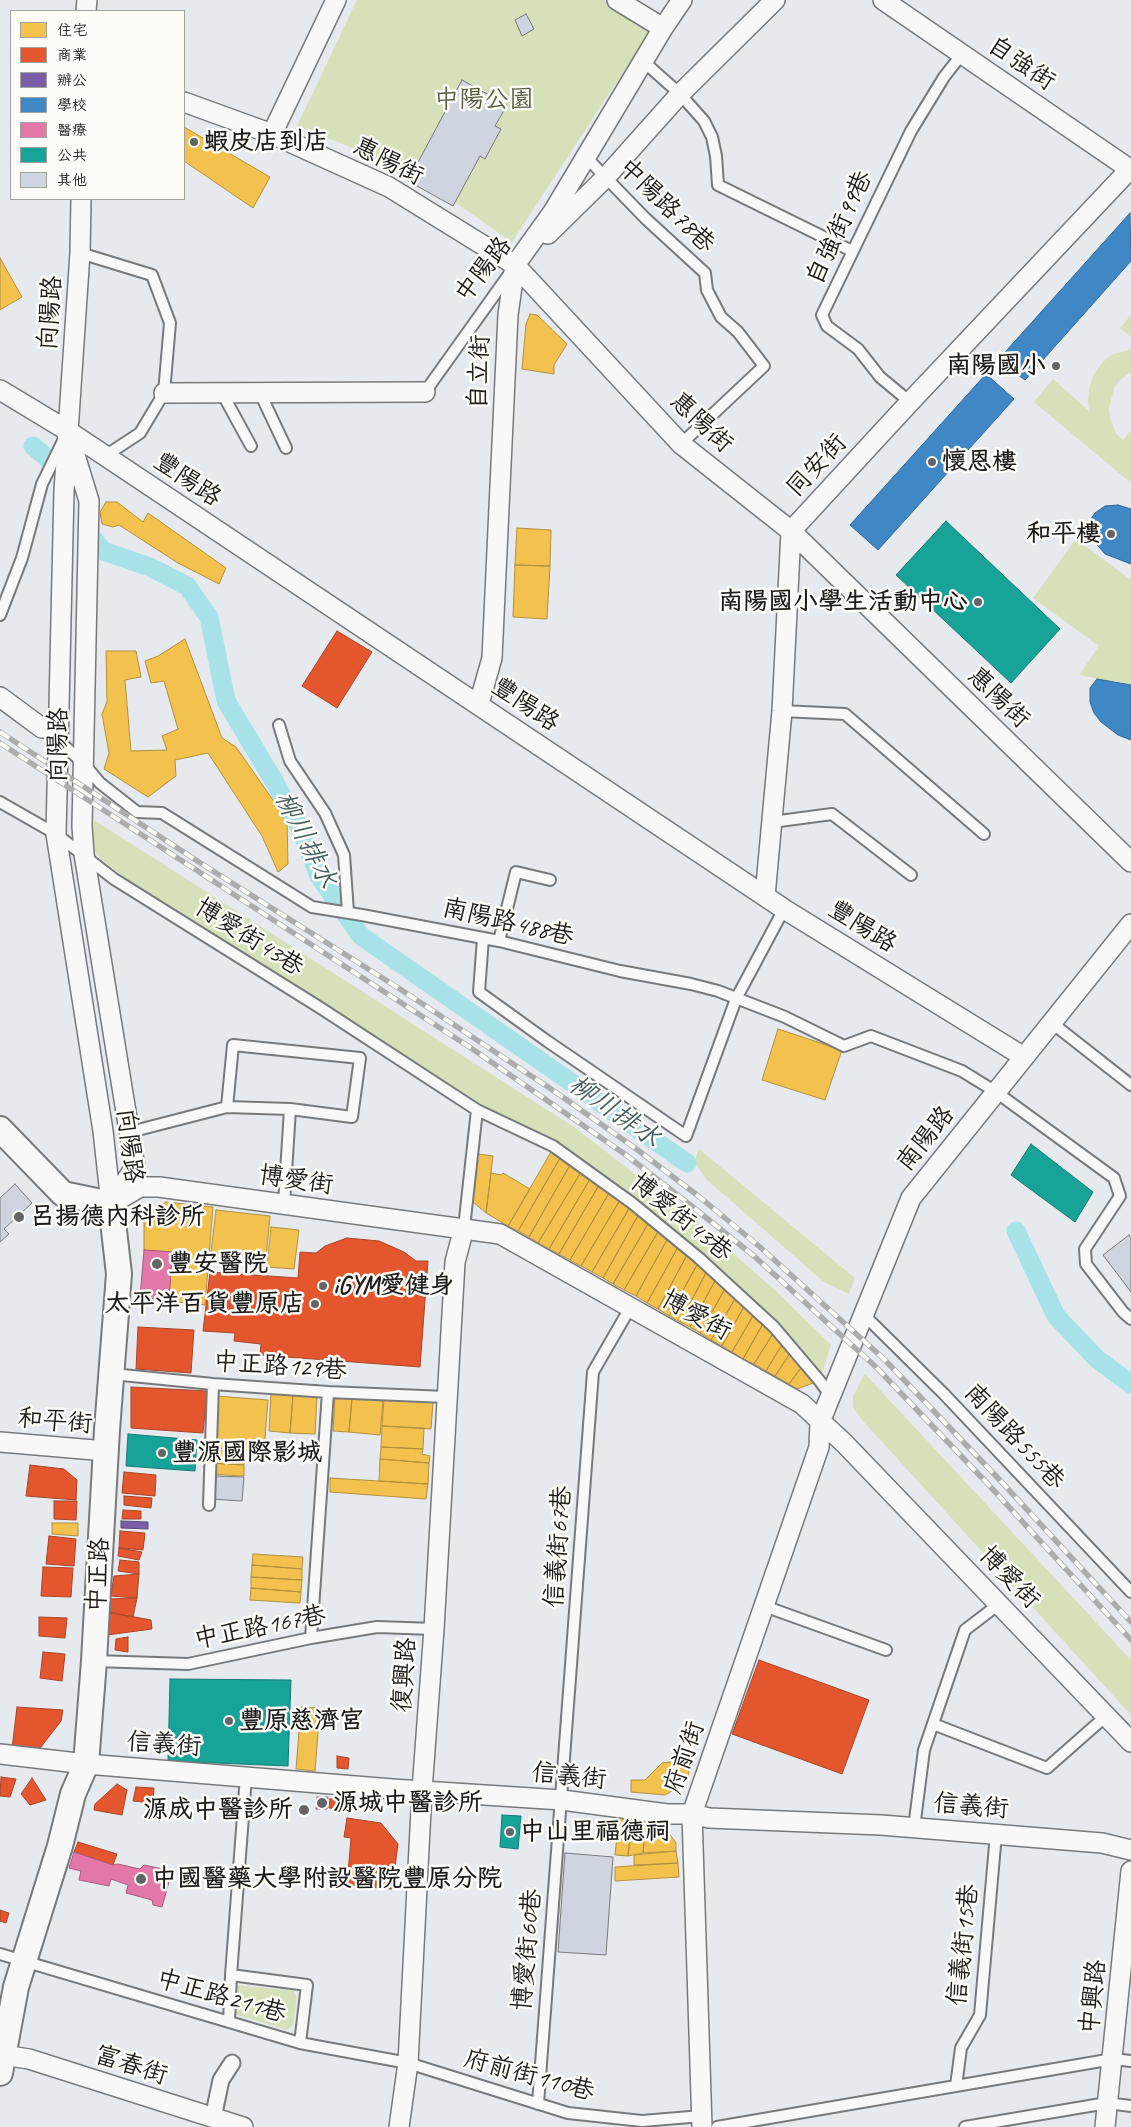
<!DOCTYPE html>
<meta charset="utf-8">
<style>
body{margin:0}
#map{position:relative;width:1131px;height:2127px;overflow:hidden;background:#e6eaef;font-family:Caveat,"LXGW WenKai TC",sans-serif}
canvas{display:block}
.legend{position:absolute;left:10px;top:10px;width:175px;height:190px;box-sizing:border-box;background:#fdfcf7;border:1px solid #a3a29f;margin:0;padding:6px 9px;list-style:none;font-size:15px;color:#1c1c1c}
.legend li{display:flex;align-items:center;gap:10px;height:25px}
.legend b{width:25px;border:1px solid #a3a29f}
</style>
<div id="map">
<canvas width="1131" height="2127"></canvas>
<ul class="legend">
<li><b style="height:14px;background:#f2c14e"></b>住宅</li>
<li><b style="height:14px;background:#e4572e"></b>商業</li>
<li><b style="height:14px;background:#7b5ea7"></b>辦公</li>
<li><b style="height:14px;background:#3f88c5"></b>學校</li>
<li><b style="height:14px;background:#e377a8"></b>醫療</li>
<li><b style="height:14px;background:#17a398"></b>公共</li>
<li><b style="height:14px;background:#ced5e0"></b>其他</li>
</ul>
</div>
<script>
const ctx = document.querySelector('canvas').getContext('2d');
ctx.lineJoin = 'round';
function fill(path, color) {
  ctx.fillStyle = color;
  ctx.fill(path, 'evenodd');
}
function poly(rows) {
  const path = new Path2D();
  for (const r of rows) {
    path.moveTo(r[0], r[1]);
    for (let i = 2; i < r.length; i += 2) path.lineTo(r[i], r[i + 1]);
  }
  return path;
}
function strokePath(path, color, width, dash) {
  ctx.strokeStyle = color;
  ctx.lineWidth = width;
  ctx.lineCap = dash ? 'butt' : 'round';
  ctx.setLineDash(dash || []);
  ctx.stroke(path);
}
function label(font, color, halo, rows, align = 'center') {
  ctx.font = font + ' Caveat,"LXGW WenKai TC",sans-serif';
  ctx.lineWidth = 5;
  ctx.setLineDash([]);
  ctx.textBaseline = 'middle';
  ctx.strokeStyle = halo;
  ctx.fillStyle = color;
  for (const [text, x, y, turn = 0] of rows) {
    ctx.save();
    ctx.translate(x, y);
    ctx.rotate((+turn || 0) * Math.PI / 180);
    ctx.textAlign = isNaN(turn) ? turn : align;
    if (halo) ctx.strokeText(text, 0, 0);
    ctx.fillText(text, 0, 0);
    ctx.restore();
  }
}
const green = poly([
 [357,0,606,0,652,28,512,242,409,170,297,126],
 [1131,315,1131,337,1120,328],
 [1131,349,1131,372,1120,380,1114,388,1109,408,1110,418,1116,434,1123,440,1131,430,1131,483,1034,402,1053,379,1089,411,1088,401,1089,389,1093,376,1101,364,1111,355],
 [1076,539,1131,580,1131,685,1079,675,1099,646,1033,598],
 [94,820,574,1127,702,1226,777,1292,831,1345,821,1376,775,1322,690,1243,633,1200,484,1108,360,1026,128,880,98,857,92,848],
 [699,1149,855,1278,849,1294,824,1282,707,1180,694,1162],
 [865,1374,1131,1660,1131,1715,862,1420,853,1407,853,1396],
 [237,1985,294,1991,297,1997,293,2025,287,2030,234,2014]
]);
const homes = poly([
 [184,127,270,177,253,208,184,161,184,127],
 [0,258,22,297,0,310,0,258],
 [530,314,537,315,567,344,554,365,554,374,522,369,526,324,530,314],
 [106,502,117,502,143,522,148,513,226,568,219,584,178,563,119,525,113,527,102,524,100,512,106,502],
 [517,528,551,530,550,566,515,565,517,528],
 [515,565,550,566,547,619,513,617,515,565],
 [185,639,222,738,236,747,287,820,288,864,278,872,262,836,208,753,175,760,176,776,148,797,104,769,109,753,102,714,107,702,106,651,136,651,141,677,125,680,131,751,167,750,162,736,178,729,164,681,151,683,145,661,158,656,185,639],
 [778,1029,842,1050,825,1100,762,1080,778,1029],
 [551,1152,560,1158,518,1231,508,1226,551,1152],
 [478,1154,493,1156,486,1213,472,1201,478,1154],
 [560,1158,570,1165,529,1237,518,1231,560,1158],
 [570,1165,581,1172,538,1243,529,1237,570,1165],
 [581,1172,590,1179,549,1249,538,1243,581,1172],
 [491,1173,501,1175,503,1173,530,1189,508,1226,486,1213,491,1173],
 [590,1179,599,1185,559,1254,549,1249,590,1179],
 [599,1185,609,1193,570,1260,559,1254,599,1185],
 [609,1193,620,1200,581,1266,570,1260,609,1193],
 [620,1200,630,1207,592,1272,581,1266,620,1200],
 [166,1202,213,1207,205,1305,169,1301,172,1252,144,1250,144,1221,148,1214,166,1202],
 [630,1207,639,1214,603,1278,592,1272,630,1207],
 [216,1210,270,1216,266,1258,211,1252,216,1210],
 [639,1214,649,1222,613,1284,603,1278,639,1214],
 [649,1222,659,1230,624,1290,613,1284,649,1222],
 [271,1227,299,1230,294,1269,267,1267,271,1227],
 [659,1230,668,1238,636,1296,624,1290,659,1230],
 [668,1238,678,1247,647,1303,636,1296,668,1238],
 [678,1247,687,1255,658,1309,647,1303,678,1247],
 [687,1255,698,1263,669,1316,658,1309,687,1255],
 [698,1263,707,1271,680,1322,669,1316,698,1263],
 [707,1271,716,1279,690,1327,680,1322,707,1271],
 [716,1279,726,1287,700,1333,690,1327,716,1279],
 [726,1287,736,1297,711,1340,700,1333,726,1287],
 [736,1297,745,1305,722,1346,711,1340,736,1297],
 [745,1305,754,1314,732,1352,722,1346,745,1305],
 [754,1314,764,1322,743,1359,732,1352,754,1314],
 [764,1322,774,1332,754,1364,743,1359,764,1322],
 [774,1332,783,1343,766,1371,754,1364,774,1332],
 [783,1343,791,1352,775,1376,766,1371,783,1343],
 [791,1352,803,1365,789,1384,775,1376,791,1352],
 [803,1365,816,1382,797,1389,789,1384,803,1365],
 [271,1394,293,1395,290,1433,269,1431,271,1394],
 [293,1395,317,1396,315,1434,290,1433,293,1395],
 [216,1396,268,1400,264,1451,212,1448,216,1396],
 [335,1397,352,1398,349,1432,333,1431,335,1397],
 [352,1398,383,1401,380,1435,349,1432,352,1398],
 [384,1399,433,1402,431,1429,382,1426,384,1399],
 [382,1426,424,1428,423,1449,381,1447,382,1426],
 [381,1447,423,1449,422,1454,430,1456,429,1463,380,1459,381,1447],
 [212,1450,245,1453,244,1465,211,1463,212,1450],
 [380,1459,429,1463,428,1484,379,1481,380,1459],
 [211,1463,244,1465,244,1476,210,1474,211,1463],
 [330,1478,428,1484,426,1499,330,1492,330,1478],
 [52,1523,78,1523,78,1536,52,1534,52,1523],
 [253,1554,303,1557,302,1569,252,1565,253,1554],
 [252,1565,302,1569,302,1580,251,1577,252,1565],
 [251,1577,302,1580,301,1592,251,1588,251,1577],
 [251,1588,301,1592,300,1603,250,1600,251,1588],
 [301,1707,320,1708,315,1771,296,1769,301,1707],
 [691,1759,687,1782,665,1795,631,1792,631,1780,645,1780,662,1763,691,1759],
 [619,1817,632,1818,628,1856,615,1855,619,1817],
 [632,1818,646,1819,643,1853,628,1856,632,1818],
 [646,1819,661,1822,676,1843,676,1851,643,1853,646,1819],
 [676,1851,678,1863,634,1865,634,1855,676,1851],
 [678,1863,679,1877,615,1881,615,1867,678,1863]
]);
const shops = poly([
 [337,631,372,652,337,708,302,686,337,631],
 [347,1238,379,1241,404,1252,416,1261,428,1261,420,1367,260,1355,261,1344,234,1341,235,1333,203,1331,210,1272,298,1278,300,1252,316,1253,325,1246,347,1238],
 [138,1327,194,1330,191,1373,136,1369,138,1327],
 [131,1387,207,1391,203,1433,131,1428,131,1387],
 [30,1465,64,1469,77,1480,76,1500,26,1496,30,1465],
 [124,1472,156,1475,155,1496,122,1493,124,1472],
 [124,1496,152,1498,151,1508,124,1505,124,1496],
 [54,1501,77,1501,76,1520,54,1519,54,1501],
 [123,1510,141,1511,141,1519,122,1519,123,1510],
 [120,1531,145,1533,143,1550,119,1548,120,1531],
 [49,1536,76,1539,74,1566,46,1564,49,1536],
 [119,1548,142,1552,139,1560,118,1556,119,1548],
 [120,1560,139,1562,139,1574,118,1571,120,1560],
 [43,1567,73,1568,71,1597,41,1596,43,1567],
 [139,1574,137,1598,111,1596,114,1576,139,1574],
 [137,1598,133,1617,107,1612,108,1599,137,1598],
 [107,1612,151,1620,152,1629,107,1635,107,1612],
 [39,1617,67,1618,65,1638,39,1636,39,1617],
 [128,1637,128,1652,115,1650,116,1639,128,1637],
 [43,1652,65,1654,62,1681,40,1678,43,1652],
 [759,1660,869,1700,842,1774,732,1734,759,1660],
 [17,1707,63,1710,61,1721,41,1747,34,1749,12,1749,17,1707],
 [337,1756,349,1758,348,1769,337,1768,337,1756],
 [1,1777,16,1779,10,1797,0,1796,1,1777],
 [32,1778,46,1800,30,1805,21,1794,32,1778],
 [117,1784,127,1790,122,1815,94,1810,95,1804,117,1784],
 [136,1787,154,1788,153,1803,133,1801,136,1787],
 [330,1799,340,1799,339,1809,329,1808,330,1799],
 [347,1818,381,1823,398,1844,392,1889,347,1885,351,1838,344,1837,347,1818],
 [78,1842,117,1854,113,1865,74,1852,78,1842],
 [0,1910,9,1913,6,1923,0,1921,0,1910]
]);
const offices = poly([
 [121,1521,148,1522,148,1529,121,1528,121,1521]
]);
const schools = poly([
 [1130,213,1131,261,1025,380,998,360,1130,213],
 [986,374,1014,399,878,550,850,525,986,374],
 [1118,505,1131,509,1131,564,1105,554,1092,539,1090,530,1090,520,1095,513,1105,506,1118,505],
 [1097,679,1131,685,1131,740,1118,735,1101,722,1094,713,1090,702,1090,688,1097,679]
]);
const health = poly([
 [144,1250,172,1252,169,1301,140,1297,144,1250],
 [317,1797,328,1797,327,1809,316,1809,317,1797],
 [74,1852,113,1865,118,1864,140,1869,144,1865,172,1871,162,1907,153,1905,152,1900,126,1893,128,1885,111,1879,109,1886,79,1880,81,1871,69,1868,74,1852]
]);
const public = poly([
 [946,521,1060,629,1011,683,896,575,946,521],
 [1031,1144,1093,1192,1075,1222,1011,1175,1031,1144],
 [128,1434,197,1440,195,1471,126,1466,128,1434],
 [170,1679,291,1680,288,1766,168,1761,170,1679],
 [502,1815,521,1816,518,1849,500,1847,502,1815]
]);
const canal = poly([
 [33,446,68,476],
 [89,521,90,535,103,551,150,567,187,586,209,617,226,701,274,781,302,832,319,876,361,936,687,1163],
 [1016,1231,1056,1316,1097,1359,1131,1384]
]);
const building = poly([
 [526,14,534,29,522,36,515,20,526,14],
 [462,80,507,105,495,126,501,129,485,159,480,156,453,206,408,181,462,80],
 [15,1184,32,1203,4,1229,9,1234,0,1242,0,1198,15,1184],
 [1129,1235,1131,1238,1131,1292,1103,1255,1129,1235],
 [213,1476,244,1477,242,1501,211,1499,213,1476],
 [342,1798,348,1798,347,1806,341,1807,342,1798],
 [565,1853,613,1857,606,1955,558,1952,565,1853]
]);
const service = poly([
 [643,61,680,94,704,121,712,137,716,156,718,185,852,251],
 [586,157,645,218,705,273,707,290,721,317,738,332,764,366,681,444],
 [80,253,152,275,170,323,164,393,140,433,105,456],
 [425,392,510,273],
 [222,393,251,446],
 [260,393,286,448],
 [910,402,880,377,858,349,827,326,822,315,911,131,944,77,962,54],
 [0,615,22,558,42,484,63,441],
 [782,711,845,714,984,834],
 [279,725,290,761,325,813,344,855,348,912],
 [59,741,84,764,100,783,137,812,162,813,312,907,362,915,499,941,620,971,691,984,718,991,785,1017,844,1046,871,1036,962,1071,996,1092,1114,1178,1120,1196,1085,1249,1086,1264,1123,1312,1131,1319],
 [0,802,56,834,114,879,319,1007,477,1110,464,1228],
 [772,822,832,814,911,875],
 [483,938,479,992,547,1041,686,1136,736,999,784,909],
 [499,941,516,872,550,880],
 [1052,1023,1131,1085],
 [477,1110,553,1146,632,1203,699,1258,774,1327,819,1380,830,1395],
 [130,1132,227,1107,290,1109,352,1117,360,1058,233,1045,227,1107],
 [284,1204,290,1109],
 [863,1314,944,1394,1131,1592],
 [112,1374,213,1384,328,1392,446,1397],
 [209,1505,213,1384],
 [764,1606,886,1650],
 [311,1638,328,1392],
 [94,1661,188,1664,311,1638,377,1627,434,1629],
 [933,1724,1047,1768,1106,1716],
 [914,1828,924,1750,965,1630,999,1604],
 [0,1954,300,2043,408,2063,568,2113,642,2121,702,2116],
 [231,1975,307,1985,300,2043],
 [229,2022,231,1975,246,1776],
 [956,2086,961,2048,980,2015,996,1834],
 [538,2104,593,1372,630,1308],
 [717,2127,1113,2059,1131,2061],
 [965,2127,1107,2103,1131,2106]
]);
const pedestrian = poly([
 [213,2118,221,2080,232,2063]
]);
const minor = poly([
 [617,0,663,28],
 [883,0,1131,170],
 [86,11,87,0],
 [184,102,272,134,389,187,515,265,681,444,791,531,1131,862],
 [272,134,336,0],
 [81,199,80,253,64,491,56,834,103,1131,111,1204],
 [548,234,605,178,680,94,775,0],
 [0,390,68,431,784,909,1024,1057],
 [164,393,425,392],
 [71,442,89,501,82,826,84,854,135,1167,113,1201],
 [0,697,42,728],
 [479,704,492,658,508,315,515,265,553,212,663,28,682,0],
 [765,896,782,711,791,531,910,402,1131,168],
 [111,1204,140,1187,159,1187,500,1234,802,1404,844,1443,1131,1742],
 [0,1442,106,1451],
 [0,1754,86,1764,392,1789,562,1800,667,1814,692,1814,709,1818,881,1825,1102,1843,1131,1850],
 [3,2055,29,2059,243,2127],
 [399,2127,408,2063,422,1790,434,1629,455,1262,464,1228],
 [702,2127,692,1814,819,1447,820,1422,911,1198,1131,924],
 [1105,2127,1131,1871]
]);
const tertiary = poly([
 [0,1129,63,1194,111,1204,119,1274,107,1430,94,1661,86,1764,73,1794,60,1846,16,1987,0,2073]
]);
const rail = poly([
 [0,732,202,864,400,989,554,1091,635,1148,697,1195,760,1247,884,1359,995,1475,1131,1622],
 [0,743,471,1048,626,1155,689,1204,754,1256,876,1367,987,1483,1131,1640]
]);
const markers = [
 [194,142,5,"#636466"],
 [1056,366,5,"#636466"],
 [932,462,5,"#636466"],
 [1111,534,5,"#636466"],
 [978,602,5,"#636466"],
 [19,1217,6,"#636466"],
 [157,1264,6,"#636466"],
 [323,1286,5,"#636466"],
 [315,1304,5,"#636466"],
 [162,1453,5,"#636466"],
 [229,1721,5,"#636466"],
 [322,1803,6,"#636466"],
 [304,1810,6,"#636466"],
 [510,1832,5,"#636466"],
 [141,1879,6,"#636466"]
];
const streetNames = [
 ["自強街",1021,64,34],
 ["惠陽街",388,162,27],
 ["中陽路78巷",666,206,44],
 ["自強街99巷",840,228,-65],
 ["中陽路",484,270,-52],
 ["向陽路",51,313,-86],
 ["自立街",480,372,-88],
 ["惠陽街",701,423,43],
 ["同安街",817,466,-47],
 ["豐陽路",187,480,34],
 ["惠陽街",998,698,44],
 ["豐陽路",525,705,34],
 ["向陽路",59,745,-89],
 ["南陽路488巷",508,923,13],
 ["豐陽路",862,927,32],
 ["博愛街43巷",249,938,32],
 ["南陽路",926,1139,-51],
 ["向陽路",129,1146,83],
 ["博愛街",296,1181,8],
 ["博愛街43巷",681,1218,39],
 ["博愛街",696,1316,29],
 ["中正路129巷",280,1367,4],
 ["和平街",55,1422,5],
 ["南陽路555巷",1014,1437,47],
 ["信義街67巷",559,1547,-86],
 ["中正路",99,1575,-87],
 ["博愛街",1009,1578,46],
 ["中正路167巷",260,1628,-11],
 ["復興路",405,1675,-86],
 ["信義街",164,1745,4],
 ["府前街",685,1758,-71],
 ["信義街",569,1777,6],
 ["信義街",971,1807,5],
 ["信義街15巷",964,1945,-84],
 ["博愛街60巷",528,1950,-85],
 ["中正路211巷",221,1997,16],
 ["中興路",1094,1997,-84],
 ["富春街",131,2066,18],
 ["府前街110巷",529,2076,15]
];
const parkNames = [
 ["中陽公園",484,100]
];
const poiNames = [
 ["蝦皮店到店",204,142],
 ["南陽國小",1046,366,"right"],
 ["懷恩樓",942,462],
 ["和平樓",1101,534,"right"],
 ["南陽國小學生活動中心",968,602,"right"],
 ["呂揚德內科診所",30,1217],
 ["豐安醫院",168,1264],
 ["iGYM愛健身",333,1286],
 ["太平洋百貨豐原店",305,1304,"right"],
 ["豐源國際影城",172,1453],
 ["豐原慈濟宮",239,1721],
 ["源城中醫診所",333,1803],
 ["源成中醫診所",293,1810,"right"],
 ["中山里福德祠",520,1832],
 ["中國醫藥大學附設醫院豐原分院",152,1879]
];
const waterNames = [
 ["柳川排水",305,840,63],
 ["柳川排水",614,1112,35]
];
fill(green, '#d6e0b9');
fill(homes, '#f2c14e');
strokePath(homes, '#b2903f', 1);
fill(shops, '#e4572e');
strokePath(shops, '#a84529', 1);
fill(offices, '#7b5ea7');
strokePath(offices, '#5e4a7d', 1);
fill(schools, '#3f88c5');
strokePath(schools, '#346892', 1);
fill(health, '#e377a8');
strokePath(health, '#a75c7e', 1);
fill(public, '#17a398');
strokePath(public, '#187a73', 1);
strokePath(canal, '#a8e2e9', 19);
fill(building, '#ced5e0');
strokePath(building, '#77797b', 1);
strokePath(service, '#77797b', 14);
strokePath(pedestrian, '#77797b', 19);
strokePath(minor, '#77797b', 22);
strokePath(tertiary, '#77797b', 28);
strokePath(service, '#f8f8f8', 10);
strokePath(pedestrian, '#f8f8f8', 15);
strokePath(minor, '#f8f8f8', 19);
strokePath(tertiary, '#f8f8f8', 24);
strokePath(rail, '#acacac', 5.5);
strokePath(rail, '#fdfcf7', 4, [11]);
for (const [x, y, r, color] of markers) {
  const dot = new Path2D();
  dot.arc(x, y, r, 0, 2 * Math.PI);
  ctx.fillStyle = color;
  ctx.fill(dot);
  strokePath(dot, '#fdfcf7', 2);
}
label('25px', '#1c1c1c', '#fdfcf7', streetNames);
label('25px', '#585e43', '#fdfcf7', parkNames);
label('bold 25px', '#1c1c1c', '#fdfcf7', poiNames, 'left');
label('italic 26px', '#446063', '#fdfcf7', waterNames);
</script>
